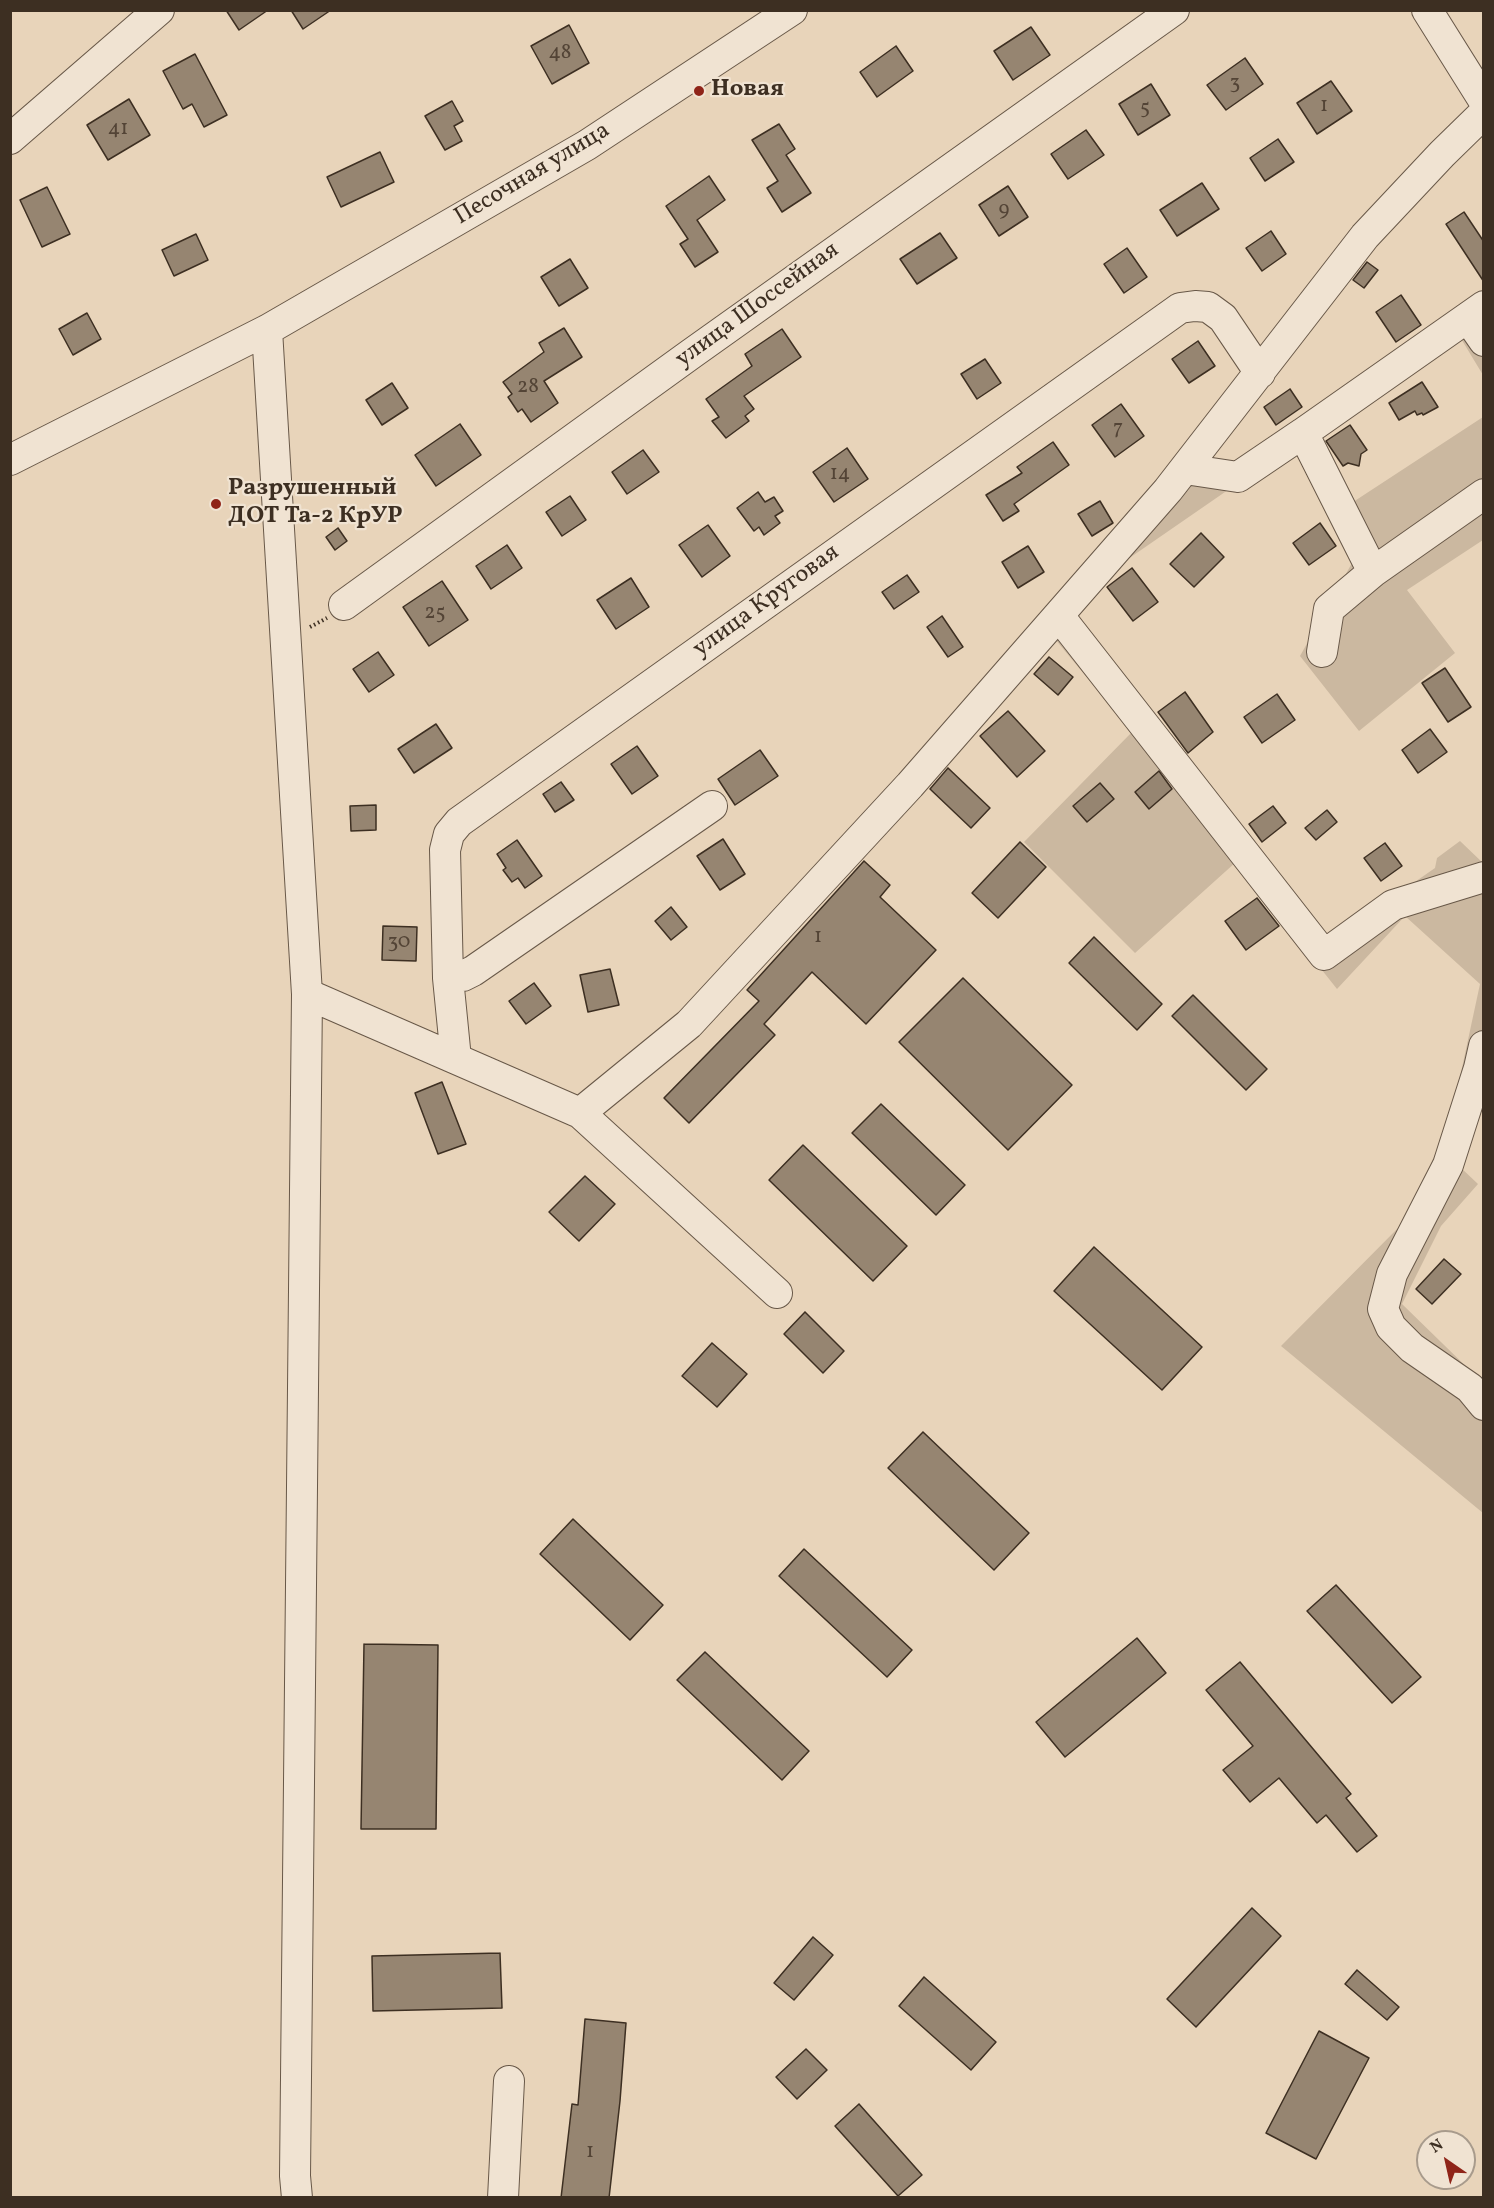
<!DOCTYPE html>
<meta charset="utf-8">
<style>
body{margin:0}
#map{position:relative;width:1494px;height:2208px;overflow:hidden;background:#e8d4ba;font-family:Vollkorn,serif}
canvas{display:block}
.frame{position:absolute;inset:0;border:12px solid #3d2f22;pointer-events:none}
.north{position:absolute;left:1416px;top:2130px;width:60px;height:60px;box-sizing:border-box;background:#f0e3d2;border:2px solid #a89b8c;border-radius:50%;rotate:326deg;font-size:16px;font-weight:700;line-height:24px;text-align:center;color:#3d2f22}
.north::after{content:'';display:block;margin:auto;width:21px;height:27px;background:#8f2418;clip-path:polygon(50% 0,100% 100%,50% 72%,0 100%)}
</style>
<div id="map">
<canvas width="1494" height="2208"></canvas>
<div class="frame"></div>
<div class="north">N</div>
</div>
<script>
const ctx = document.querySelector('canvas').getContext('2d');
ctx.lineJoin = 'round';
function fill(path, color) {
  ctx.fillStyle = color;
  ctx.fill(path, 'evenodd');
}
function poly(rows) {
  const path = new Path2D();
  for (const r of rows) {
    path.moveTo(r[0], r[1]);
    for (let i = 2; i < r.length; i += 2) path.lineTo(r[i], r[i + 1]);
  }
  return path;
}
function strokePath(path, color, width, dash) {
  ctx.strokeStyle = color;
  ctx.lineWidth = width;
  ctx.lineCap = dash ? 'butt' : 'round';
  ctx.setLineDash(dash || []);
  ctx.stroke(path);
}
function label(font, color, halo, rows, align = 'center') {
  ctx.font = font + ' Vollkorn,serif';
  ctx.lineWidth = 4.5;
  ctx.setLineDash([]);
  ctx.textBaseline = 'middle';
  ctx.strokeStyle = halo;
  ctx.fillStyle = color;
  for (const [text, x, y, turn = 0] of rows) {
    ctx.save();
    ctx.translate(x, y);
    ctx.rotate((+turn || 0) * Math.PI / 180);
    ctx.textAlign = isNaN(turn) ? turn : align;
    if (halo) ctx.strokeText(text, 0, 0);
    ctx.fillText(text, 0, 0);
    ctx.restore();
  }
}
const green = poly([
 [1483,297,1483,375,1460,337,1312,434,1347,506,1483,417,1483,540,1407,590,1455,653,1359,731,1300,656,1352,563,1295,451,1225,492,1128,559,1201,467,1228,473],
 [1073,617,1327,935,1340,934,1435,868,1437,858,1460,841,1483,863,1483,1054,1459,1166,1478,1184,1441,1226,1402,1304,1483,1383,1483,1513,1281,1346,1405,1221,1451,1119,1480,984,1405,916,1337,989,1236,862,1135,953,1024,842,1132,732,1055,639]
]);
const building = poly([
 [226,10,268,10,239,30,226,10],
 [291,10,331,10,303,29,291,10],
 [569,25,589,63,552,84,531,46,569,25],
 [1031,27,1050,55,1013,80,994,51,1031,27],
 [896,46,913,71,877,97,860,72,896,46],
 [195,54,227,115,204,127,192,104,183,109,163,71,195,54],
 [1245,58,1263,84,1226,110,1207,85,1245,58],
 [1331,81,1352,111,1317,134,1297,103,1331,81],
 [1151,84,1170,115,1138,135,1119,104,1151,84],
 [129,99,150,135,108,160,87,125,129,99],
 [452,101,463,121,454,126,462,141,445,150,425,116,452,101],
 [779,124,795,149,786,155,811,193,782,212,767,188,778,181,752,140,779,124],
 [1086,130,1104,155,1068,179,1051,154,1086,130],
 [1278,139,1294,162,1265,181,1250,158,1278,139],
 [380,152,394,182,341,207,327,177,380,152],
 [709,176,725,200,697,220,718,252,695,267,680,244,688,239,666,206,709,176],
 [1202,183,1219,209,1177,236,1160,210,1202,183],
 [1008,186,1028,217,999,236,979,205,1008,186],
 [47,187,70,234,42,247,20,200,47,187],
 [1464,212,1484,242,1484,282,1446,224,1464,212],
 [1271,231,1286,254,1262,271,1246,248,1271,231],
 [940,233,957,258,917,284,900,259,940,233],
 [196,234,208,260,174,276,162,250,196,234],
 [1127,248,1147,277,1124,293,1104,264,1127,248],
 [570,259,588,288,559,306,541,277,570,259],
 [1367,262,1378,270,1364,288,1353,280,1367,262],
 [1401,295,1421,325,1396,342,1376,312,1401,295],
 [87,313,101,339,73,355,59,329,87,313],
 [564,328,582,357,544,381,558,403,531,422,522,409,518,412,508,397,512,394,503,382,544,352,539,343,564,328],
 [782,329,801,357,744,396,754,409,745,416,749,421,726,438,712,421,719,417,706,399,752,366,745,354,782,329],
 [1198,341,1215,366,1189,383,1172,359,1198,341],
 [985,359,1001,383,977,399,961,374,985,359],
 [1422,382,1438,407,1423,415,1422,413,1417,415,1415,411,1399,420,1389,403,1422,382],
 [392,383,408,408,382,425,366,400,392,383],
 [1290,389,1302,407,1276,425,1264,407,1290,389],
 [1121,404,1144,436,1115,457,1092,425,1121,404],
 [460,424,481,455,436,486,415,455,460,424],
 [1350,425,1367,450,1361,454,1359,466,1348,463,1343,466,1326,441,1350,425],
 [1053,442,1069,465,1014,504,1019,511,1003,521,986,495,1022,473,1017,467,1053,442],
 [847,448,868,479,834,502,813,472,847,448],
 [643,450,659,472,627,494,612,472,643,450],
 [758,492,765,502,774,497,783,511,775,516,780,523,764,535,759,527,754,531,737,508,758,492],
 [570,496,586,520,562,536,546,512,570,496],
 [1100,501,1113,523,1092,536,1078,514,1100,501],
 [1320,523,1336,546,1309,565,1293,543,1320,523],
 [708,525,730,556,702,577,679,545,708,525],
 [338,528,347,541,335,550,326,537,338,528],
 [1201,533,1224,557,1194,587,1170,564,1201,533],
 [507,545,522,568,491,589,476,566,507,545],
 [1028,546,1044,572,1018,588,1002,562,1028,546],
 [1132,568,1158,602,1133,621,1107,587,1132,568],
 [907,575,919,592,894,609,882,592,907,575],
 [631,578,649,607,616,629,597,600,631,578],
 [442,581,468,620,429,646,403,607,442,581],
 [942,616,963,647,948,657,927,627,942,616],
 [378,652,394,675,369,692,353,669,378,652],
 [1049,657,1073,677,1058,695,1034,674,1049,657],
 [1445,668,1471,707,1448,722,1422,683,1445,668],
 [1185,692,1213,732,1188,753,1158,712,1185,692],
 [1277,694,1295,720,1262,743,1244,717,1277,694],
 [1008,711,1045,751,1017,777,980,736,1008,711],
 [436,724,452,748,414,773,398,749,436,724],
 [1430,729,1447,752,1418,773,1402,750,1430,729],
 [637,746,658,776,632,794,611,764,637,746],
 [760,750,778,776,735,805,718,779,760,750],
 [948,768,990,808,971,828,930,789,948,768],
 [1159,771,1172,789,1149,809,1135,792,1159,771],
 [561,782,574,800,555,812,543,794,561,782],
 [1100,783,1114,799,1087,822,1073,806,1100,783],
 [376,805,376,830,351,831,350,806,376,805],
 [1273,806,1286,823,1262,842,1249,824,1273,806],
 [1327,810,1337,822,1316,840,1305,828,1327,810],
 [723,839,745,874,720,890,697,856,723,839],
 [517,840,542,876,525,888,518,878,512,882,503,870,506,868,497,854,517,840],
 [1020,842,1046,867,998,918,972,893,1020,842],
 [1385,843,1402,866,1381,881,1364,858,1385,843],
 [864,861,890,885,880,897,936,950,866,1024,812,972,764,1024,775,1035,689,1123,664,1098,759,1001,747,990,864,861],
 [1257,898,1279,926,1246,950,1225,921,1257,898],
 [671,907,687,927,671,940,655,921,671,907],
 [383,926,417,927,416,961,382,960,383,926],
 [1094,937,1162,1004,1137,1030,1069,963,1094,937],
 [610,969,619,1005,588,1012,580,975,610,969],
 [963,978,1072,1085,1008,1150,899,1042,963,978],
 [534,983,551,1006,526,1024,509,1001,534,983],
 [1193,995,1267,1069,1246,1090,1172,1016,1193,995],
 [442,1082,466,1144,438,1154,415,1093,442,1082],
 [881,1104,965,1185,936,1215,852,1133,881,1104],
 [803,1145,907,1246,873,1281,769,1180,803,1145],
 [585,1176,615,1204,579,1241,549,1212,585,1176],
 [1094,1247,1202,1347,1162,1390,1054,1291,1094,1247],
 [1444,1259,1461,1274,1432,1304,1416,1289,1444,1259],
 [805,1312,844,1351,823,1373,784,1334,805,1312],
 [712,1343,747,1374,717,1407,682,1376,712,1343],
 [923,1432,1029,1533,994,1570,888,1468,923,1432],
 [573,1519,663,1605,630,1640,540,1554,573,1519],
 [804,1549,912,1650,887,1677,779,1576,804,1549],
 [1336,1585,1421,1677,1392,1703,1307,1611,1336,1585],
 [1137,1638,1166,1673,1065,1757,1036,1722,1137,1638],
 [364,1644,438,1645,436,1829,361,1829,364,1644],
 [705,1652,809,1751,782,1780,677,1680,705,1652],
 [1240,1662,1351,1794,1346,1798,1377,1836,1357,1852,1326,1815,1317,1823,1279,1778,1250,1802,1223,1770,1253,1746,1206,1690,1240,1662],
 [1252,1908,1281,1936,1196,2027,1167,1999,1252,1908],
 [813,1937,833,1955,794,2000,774,1983,813,1937],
 [500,1953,502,2008,373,2011,372,1956,500,1953],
 [1357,1970,1399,2007,1387,2020,1345,1984,1357,1970],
 [924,1977,996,2042,971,2070,899,2006,924,1977],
 [585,2019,626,2023,620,2101,609,2198,561,2198,572,2104,578,2105,585,2019],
 [1319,2031,1369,2058,1316,2159,1266,2133,1319,2031],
 [806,2049,827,2070,797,2099,776,2077,806,2049],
 [859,2104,922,2175,898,2196,835,2126,859,2104]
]);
const path = poly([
 [310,627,327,618]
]);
const minor = poly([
 [1427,10,1484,101],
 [10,139,159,10],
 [1484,306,1303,433,1373,572,1484,494],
 [1468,318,1484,341],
 [267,330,307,994,295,2176,297,2198],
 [10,460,267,330,587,145,792,10],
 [1185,469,1238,477,1303,433],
 [344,605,691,354,1174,10],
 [1059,616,1324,955,1393,905,1484,877],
 [1322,652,1329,609,1373,572],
 [448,978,463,976,473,971,712,806],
 [307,994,580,1113,689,1024,910,785,1168,490,1365,236,1442,154,1484,113],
 [1484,1046,1479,1068,1448,1165,1392,1274,1383,1309,1391,1327,1412,1348,1470,1388,1484,1405],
 [456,1059,448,978,445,850,449,834,459,822,1180,308,1195,306,1208,307,1223,318,1260,373],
 [580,1113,777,1293],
 [503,2198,509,2081]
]);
const markers = [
 [699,91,6,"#8f2418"],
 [216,504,6,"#8f2418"]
];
const numberNames = [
 ["48",560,54],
 ["3",1235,84],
 ["1",1324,107],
 ["5",1145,109],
 ["41",118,130],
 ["9",1004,211],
 ["28",528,388],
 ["7",1118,430],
 ["14",840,475],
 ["25",435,614],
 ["1",818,938],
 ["30",399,943],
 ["1",590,2153]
];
const poiNames = [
 ["Новая",711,91],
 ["Разрушенный",228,490],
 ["ДОТ Та-2 КрУР",228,518]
];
const streetNames = [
 ["Песочная улица",533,175,-31],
 ["улица Шоссейная",758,306,-36],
 ["улица Круговая",767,602,-36]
];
fill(green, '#cbb8a0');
fill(building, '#968571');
strokePath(building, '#3d2f22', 1.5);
strokePath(minor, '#685848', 32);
strokePath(path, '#3d2f22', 4, [1.5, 3]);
strokePath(minor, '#f0e3d2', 30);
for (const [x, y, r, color] of markers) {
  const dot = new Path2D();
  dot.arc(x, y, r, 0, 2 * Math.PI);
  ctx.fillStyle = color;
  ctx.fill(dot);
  strokePath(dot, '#f0e3d2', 2);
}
label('21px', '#534436', null, numberNames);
label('bold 24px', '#3d2f22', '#f0e3d2', poiNames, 'left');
label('24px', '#3d2f22', '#f0e3d2', streetNames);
</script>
